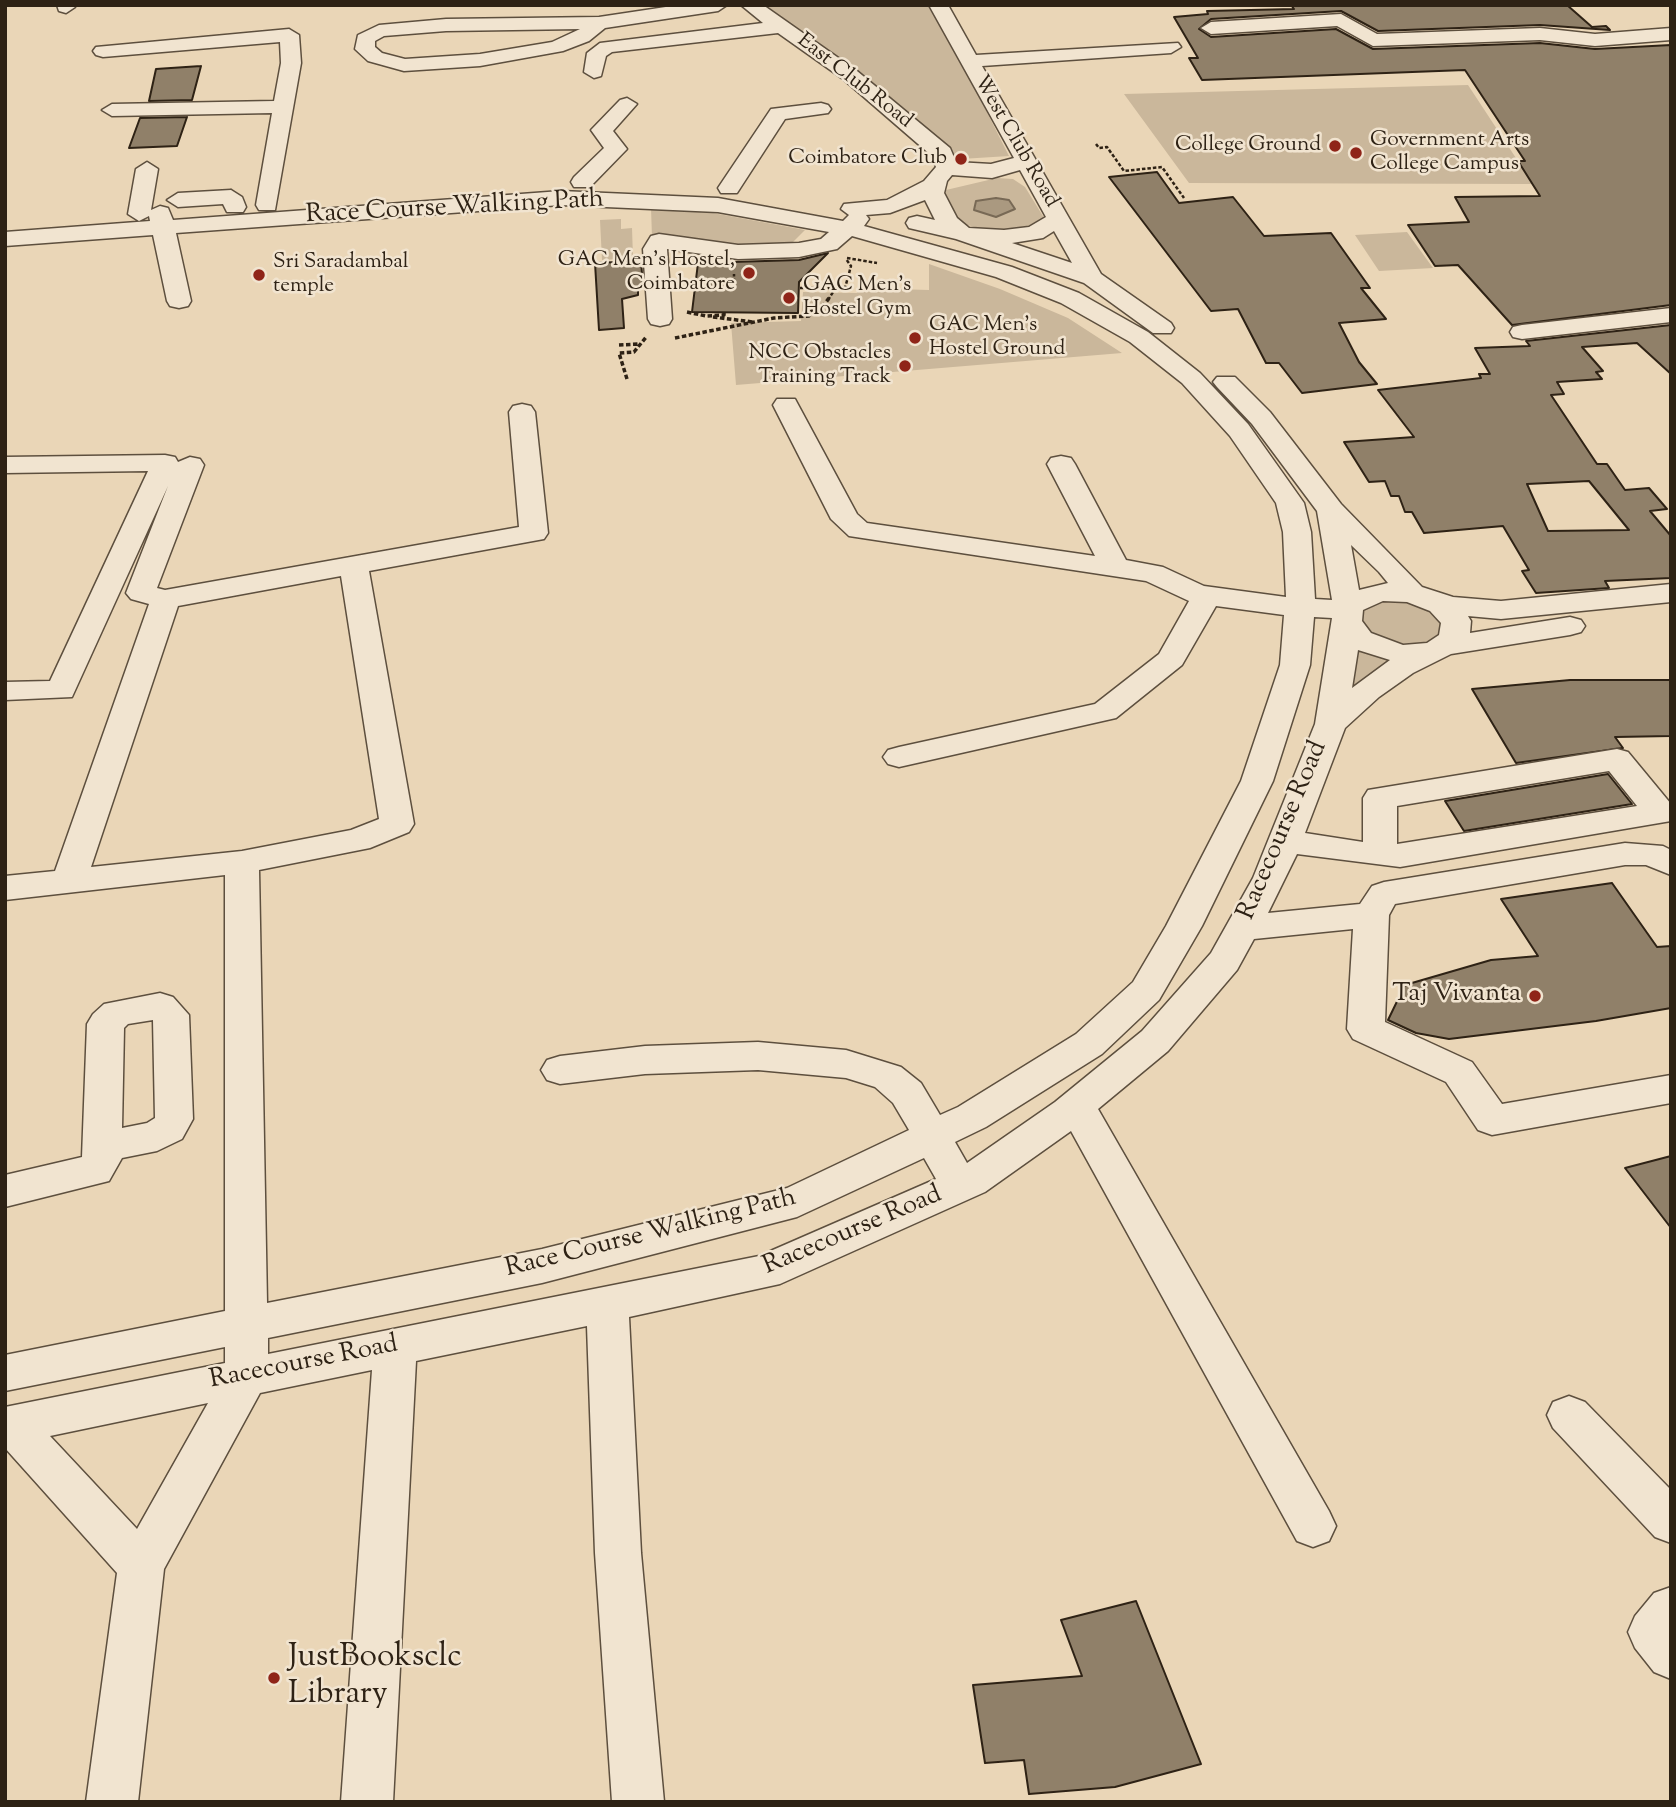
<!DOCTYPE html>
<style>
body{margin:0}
#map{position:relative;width:1676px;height:1807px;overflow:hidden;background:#ead6b7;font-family:"Sorts Mill Goudy",serif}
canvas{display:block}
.frame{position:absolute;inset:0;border:7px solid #2e2215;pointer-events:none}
</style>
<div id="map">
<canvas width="1676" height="1807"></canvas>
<div class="frame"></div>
</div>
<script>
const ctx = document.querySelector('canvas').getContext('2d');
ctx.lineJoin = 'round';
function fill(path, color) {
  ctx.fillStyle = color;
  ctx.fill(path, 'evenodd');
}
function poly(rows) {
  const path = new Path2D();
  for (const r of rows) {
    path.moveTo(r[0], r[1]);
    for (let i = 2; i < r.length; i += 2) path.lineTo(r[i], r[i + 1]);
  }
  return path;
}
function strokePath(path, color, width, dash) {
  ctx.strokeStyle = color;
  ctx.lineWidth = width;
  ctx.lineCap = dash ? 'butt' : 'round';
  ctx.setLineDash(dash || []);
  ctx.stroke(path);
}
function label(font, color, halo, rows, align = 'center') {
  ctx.font = font + ' "Sorts Mill Goudy",serif';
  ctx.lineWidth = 5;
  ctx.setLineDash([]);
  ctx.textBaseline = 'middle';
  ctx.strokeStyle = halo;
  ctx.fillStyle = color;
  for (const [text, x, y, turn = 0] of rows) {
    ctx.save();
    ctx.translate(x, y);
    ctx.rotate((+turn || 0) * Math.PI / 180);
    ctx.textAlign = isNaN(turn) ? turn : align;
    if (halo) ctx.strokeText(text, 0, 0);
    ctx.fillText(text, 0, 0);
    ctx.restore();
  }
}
const green = poly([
 [752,5,933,5,1009,156,961,159],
 [1468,85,1533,184,1189,183,1124,94],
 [997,178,1013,179,1025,187,1046,221,1027,229,992,231,963,224,956,218,944,194,946,190],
 [651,208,713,213,805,230,789,246,737,246,674,235,652,237],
 [621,219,621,229,632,228,633,258,602,260,600,220],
 [1407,232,1433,268,1379,271,1355,235],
 [929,264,1000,289,1068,318,1122,353,736,385,731,323,801,321,803,292,857,293,858,288,929,290],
 [1399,596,1440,611,1446,638,1412,650,1360,631,1360,606],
 [1357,650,1378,654,1393,662,1341,708]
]);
const water = poly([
 [996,198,1009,200,1015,209,996,217,974,210,976,201,996,198]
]);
const building = poly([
 [1291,5,1567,5,1592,27,1606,26,1610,30,1540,25,1378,31,1341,11,1211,19,1199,29,1211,37,1336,29,1373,49,1540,43,1595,49,1671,45,1671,305,1512,325,1458,265,1435,266,1408,225,1469,222,1455,197,1540,196,1518,161,1525,161,1465,70,1202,80,1189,58,1198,58,1174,17,1208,14,1207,11,1294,9,1291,5],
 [201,66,192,100,149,101,156,69,201,66],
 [187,117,177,146,129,148,140,118,187,117],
 [1157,172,1179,203,1233,197,1264,236,1331,233,1370,288,1361,288,1386,319,1339,323,1359,362,1377,384,1302,393,1279,363,1266,363,1238,309,1211,311,1109,177,1157,172],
 [828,253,799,282,798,313,692,312,698,263,799,260,828,253],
 [641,261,643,286,638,286,638,295,622,299,624,328,599,330,595,263,641,261],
 [1671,325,1671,374,1637,343,1582,347,1603,371,1596,372,1602,379,1557,382,1564,394,1551,395,1597,464,1607,464,1625,490,1649,488,1667,509,1650,511,1671,536,1671,578,1605,581,1609,588,1536,593,1522,571,1529,570,1503,526,1424,533,1412,512,1405,512,1399,496,1391,496,1385,481,1369,482,1344,442,1414,437,1378,390,1481,378,1479,374,1490,374,1475,348,1530,346,1526,341,1671,325],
 [1589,481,1629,530,1548,531,1527,484,1589,481],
 [1570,680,1671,680,1671,736,1615,737,1623,748,1516,763,1472,689,1570,680],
 [1608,774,1632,804,1464,831,1445,801,1608,774],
 [1612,883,1657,947,1671,946,1671,1008,1596,1021,1449,1039,1416,1033,1388,1020,1405,985,1491,960,1538,956,1501,899,1612,883],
 [1671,1156,1671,1228,1625,1168,1671,1156],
 [1136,1601,1201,1764,1115,1787,1029,1794,1024,1760,985,1763,973,1685,1082,1676,1061,1620,1136,1601]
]);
const pathFar1 = poly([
 [1096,144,1099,148,1107,147,1124,171,1162,167,1184,198],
 [847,258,877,263],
 [685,288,700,288,701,281,734,282,734,274],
 [800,288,845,288,851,266,846,259],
 [828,300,835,289]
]);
const path = poly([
 [687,312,706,316,724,315,724,312],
 [713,317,753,322],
 [675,338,774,318,809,316,814,307,824,305,829,298],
 [619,345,640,344],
 [627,379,619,353,634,352,647,336]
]);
const minor = poly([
 [57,5,75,5,75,7,66,13,59,11,57,5],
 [679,5,727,5,718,11,605,28,589,41,563,51,480,66,404,71,368,61,355,49,358,35,379,25,446,19,599,17,679,5],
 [580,29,552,42,480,54,405,59,382,53,375,47,375,41,384,36,446,31,580,29],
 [741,5,763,5,857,71,950,148,956,162,991,164,1014,158,929,5,948,5,976,55,1178,43,1181,47,1171,53,982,66,1101,274,1171,323,1174,328,1171,333,1153,333,1084,283,956,239,909,228,906,223,909,218,917,216,935,220,925,200,890,213,866,215,869,219,864,226,1012,267,1079,293,1148,332,1200,373,1248,424,1304,503,1311,532,1315,599,1332,600,1317,511,1252,424,1217,387,1213,382,1217,377,1235,377,1270,412,1341,504,1422,587,1453,597,1501,601,1671,584,1671,602,1501,619,1468,616,1471,621,1470,633,1570,617,1581,620,1585,626,1581,632,1570,635,1451,654,1413,673,1379,697,1345,728,1305,833,1363,842,1363,798,1368,790,1617,749,1628,752,1671,804,1671,821,1400,867,1297,854,1268,913,1360,904,1372,886,1384,882,1625,843,1663,846,1671,850,1671,875,1646,865,1625,865,1395,904,1389,915,1385,1022,1472,1062,1502,1104,1671,1075,1671,1103,1492,1135,1478,1130,1446,1082,1353,1039,1347,1029,1353,929,1254,939,1237,970,1168,1051,1098,1109,1329,1511,1336,1526,1329,1541,1313,1547,1297,1541,1071,1131,985,1192,780,1284,629,1317,641,1553,664,1802,612,1802,595,1553,587,1326,416,1361,393,1802,341,1802,372,1370,260,1393,164,1569,138,1802,86,1802,117,1573,5,1448,5,1407,225,1363,225,1347,5,1391,5,1355,225,1311,225,875,5,900,5,876,55,871,149,604,131,599,126,593,168,486,72,697,5,700,5,682,50,681,148,471,5,473,5,457,165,455,175,457,178,462,190,457,200,459,204,465,157,588,165,590,519,527,509,412,513,406,522,404,531,406,535,412,548,533,544,539,369,571,414,824,409,832,370,848,259,870,267,1303,542,1249,787,1188,909,1130,893,1103,875,1087,846,1078,758,1070,645,1074,560,1084,547,1080,541,1070,547,1060,560,1056,645,1046,758,1042,846,1050,901,1067,921,1083,940,1115,958,1107,1076,1034,1133,982,1166,926,1241,781,1280,665,1284,615,1216,606,1182,665,1116,718,899,767,888,764,883,757,888,750,899,747,1095,704,1159,654,1189,601,1146,581,849,536,831,519,773,405,777,399,795,399,857,514,867,523,1095,556,1047,464,1051,458,1061,456,1071,458,1075,464,1126,560,1163,567,1204,586,1286,597,1283,532,1276,503,1230,436,1182,383,1130,342,1061,303,996,277,852,236,837,249,799,257,738,259,667,249,672,319,669,324,660,326,651,324,648,319,643,249,651,236,659,234,738,245,799,243,821,239,829,232,718,212,561,205,176,233,191,301,188,306,179,308,170,306,167,301,153,235,5,246,5,232,150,221,149,216,139,221,128,214,136,169,147,162,158,169,151,210,160,206,168,208,173,220,561,191,718,198,843,221,849,215,841,209,844,204,887,200,924,181,936,167,932,156,843,79,778,33,612,52,606,56,601,76,594,78,584,72,587,53,600,43,763,23,741,5],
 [1020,170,1046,217,1029,227,1004,230,969,228,957,218,944,193,947,181,952,175,992,178,1020,170],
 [1054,231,1072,263,1012,243,1043,238,1054,231],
 [1351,545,1379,572,1388,583,1359,590,1351,545],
 [341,576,379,819,351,830,242,851,91,867,178,606,341,576],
 [1383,601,1407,602,1430,611,1441,623,1439,635,1427,643,1403,645,1371,633,1362,621,1363,610,1383,601],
 [1314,617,1332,618,1315,724,1253,878,1211,953,1142,1031,1055,1102,967,1163,955,1142,986,1127,1102,1054,1159,1000,1202,926,1273,781,1310,665,1314,617],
 [1358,650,1390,660,1352,688,1358,650],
 [1609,771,1637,806,1397,844,1397,806,1609,771],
 [924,1158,936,1179,759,1256,268,1354,268,1338,542,1283,797,1217,924,1158],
 [208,1403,137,1529,50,1436,208,1403],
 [1341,14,1377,34,1540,28,1595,34,1671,28,1671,40,1595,46,1540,40,1373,46,1337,26,1211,34,1201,28,1211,22,1341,14],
 [289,29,299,35,301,63,275,210,259,210,256,205,272,113,112,116,102,110,112,104,274,101,281,63,280,42,103,57,96,55,93,51,96,47,289,29],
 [627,98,637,104,613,131,627,149,590,187,574,187,571,182,574,177,604,148,591,130,620,100,627,98],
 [821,103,828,105,831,109,828,113,785,119,737,193,721,193,718,188,771,109,821,103],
 [231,190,242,197,246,207,243,212,227,212,223,204,178,207,167,200,178,193,231,190],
 [1671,308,1671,322,1522,339,1513,337,1510,332,1513,327,1522,325,1671,308],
 [160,993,173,997,189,1015,193,1119,182,1139,157,1151,122,1158,109,1181,5,1207,5,1175,82,1157,87,1024,93,1014,104,1004,160,993],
 [153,1020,155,1118,147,1123,122,1128,124,1028,128,1024,153,1020],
 [1569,1396,1585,1402,1671,1490,1671,1543,1655,1537,1553,1428,1547,1415,1553,1402,1569,1396],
 [1671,1587,1671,1679,1654,1672,1635,1648,1628,1632,1635,1616,1654,1593,1671,1587]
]);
const markers = [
 [1335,146,7,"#8f2418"],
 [1356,153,7,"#8f2418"],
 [961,159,7,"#8f2418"],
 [749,273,7,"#8f2418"],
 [259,275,7,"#8f2418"],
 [789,298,7,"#8f2418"],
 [915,338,7,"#8f2418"],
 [905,366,7,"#8f2418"],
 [1535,996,7,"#8f2418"],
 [274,1678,7,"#8f2418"]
];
const farStreetnames = [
 ["East Club Road",854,82,38],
 ["West Club Road",1015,142,60]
];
const farPoinames = [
 ["Government Arts",1370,141],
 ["College Campus",1370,165],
 ["College Ground",1321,146,"right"],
 ["Coimbatore Club",947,159,"right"],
 ["GAC Men's Hostel,",735,261,"right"],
 ["Coimbatore",735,285,"right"],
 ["Sri Saradambal",273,263],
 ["temple",273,287],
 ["GAC Men's",803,286],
 ["Hostel Gym",803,310],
 ["GAC Men's",929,326],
 ["Hostel Ground",929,350],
 ["NCC Obstacles",891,354,"right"],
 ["Training Track",891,378,"right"]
];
const streetNames = [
 ["Race Course Walking Path",455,209,-3],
 ["Racecourse Road",1284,831,-67],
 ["Racecourse Road",853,1232,-23],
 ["Race Course Walking Path",651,1235,-14],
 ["Racecourse Road",304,1364,-11]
];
const poiNames = [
 ["Taj Vivanta",1521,996]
];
const nearPoinames = [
 ["JustBooksclc",288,1660],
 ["Library",288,1697]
];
fill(green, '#cab79b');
fill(water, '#aa9980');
strokePath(water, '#786955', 2);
fill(building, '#908069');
strokePath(building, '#2e2215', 2);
strokePath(minor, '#5d4f3e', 3);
strokePath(pathFar1, '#2e2215', 2.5, [3.5, 2]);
strokePath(path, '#2e2215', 3.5, [4.5, 2.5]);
fill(minor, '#f1e4d0');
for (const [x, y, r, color] of markers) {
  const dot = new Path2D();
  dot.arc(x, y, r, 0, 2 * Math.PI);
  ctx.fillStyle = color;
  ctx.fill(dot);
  strokePath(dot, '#f1e4d0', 2.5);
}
label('21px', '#2e2215', '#f1e4d0', farStreetnames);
label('21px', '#2e2215', '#f1e4d0', farPoinames, 'left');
label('26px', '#2e2215', '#f1e4d0', streetNames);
label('26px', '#2e2215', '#f1e4d0', poiNames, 'right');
label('32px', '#2e2215', '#f1e4d0', nearPoinames, 'left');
</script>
